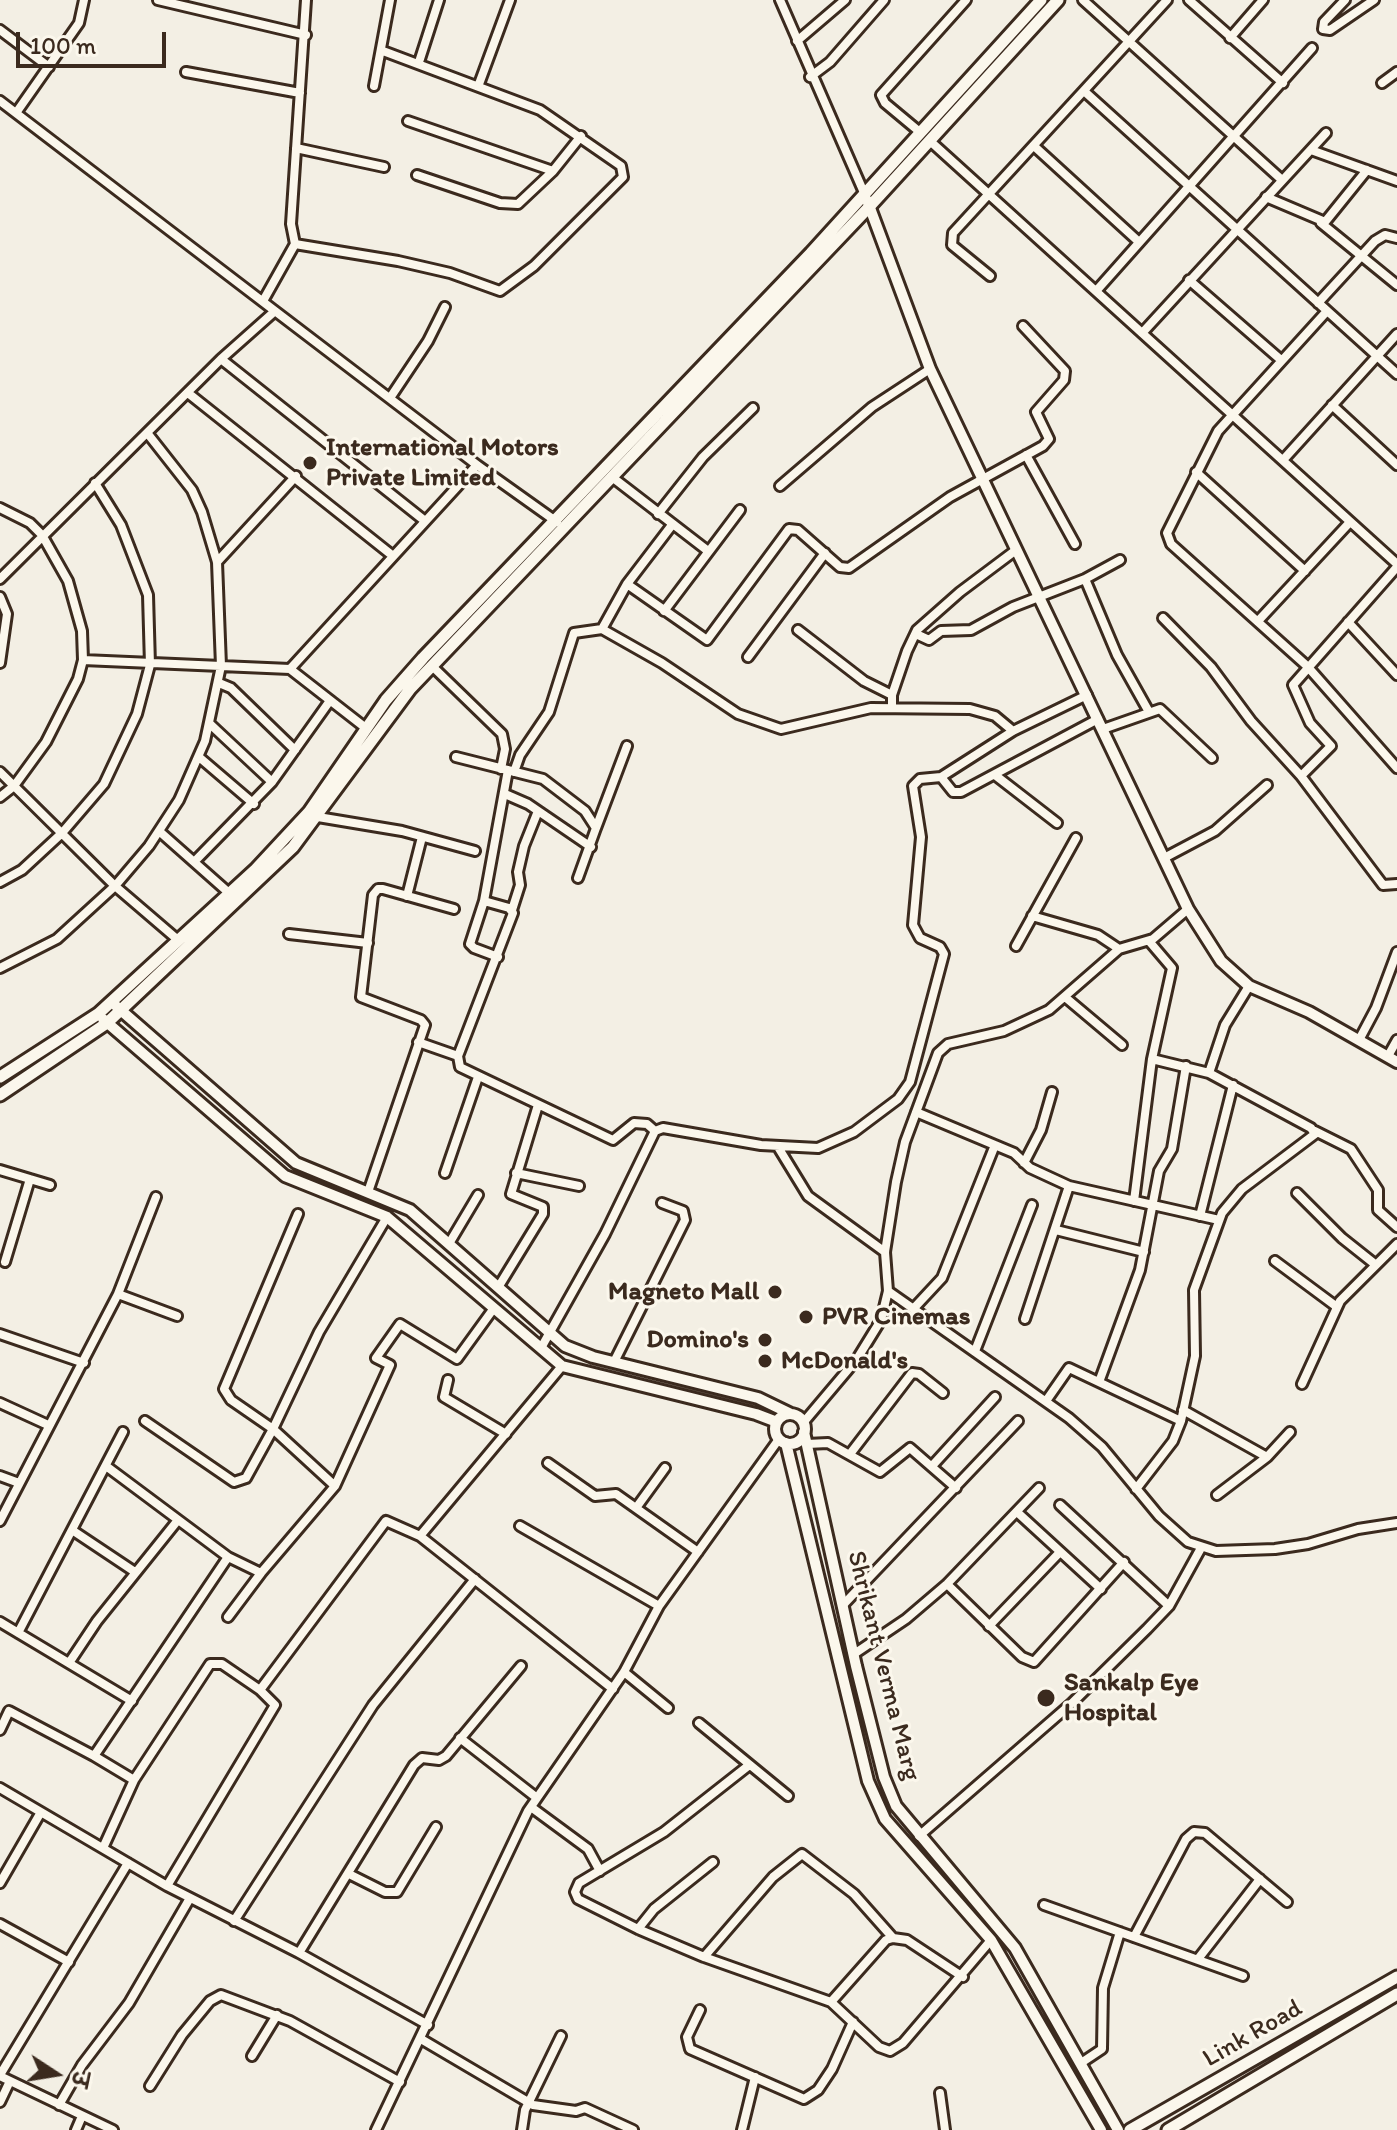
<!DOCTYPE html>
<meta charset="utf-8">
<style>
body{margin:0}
#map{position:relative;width:1397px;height:2130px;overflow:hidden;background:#f3efe4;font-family:Itim,"Playpen Sans Deva",sans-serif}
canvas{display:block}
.north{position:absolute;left:16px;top:2034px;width:80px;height:80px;-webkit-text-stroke:6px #fbf7ec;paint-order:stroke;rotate:102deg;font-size:22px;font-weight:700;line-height:32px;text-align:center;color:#3b2a1e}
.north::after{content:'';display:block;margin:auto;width:28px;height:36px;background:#3b2a1e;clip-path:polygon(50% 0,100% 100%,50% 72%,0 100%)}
.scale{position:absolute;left:16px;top:32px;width:150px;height:36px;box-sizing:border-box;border:4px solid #3b2a1e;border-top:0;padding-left:10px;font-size:24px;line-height:28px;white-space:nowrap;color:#3b2a1e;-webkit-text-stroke:6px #fbf7ec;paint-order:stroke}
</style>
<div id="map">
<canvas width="1397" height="2130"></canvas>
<div class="north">उ</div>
<div class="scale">100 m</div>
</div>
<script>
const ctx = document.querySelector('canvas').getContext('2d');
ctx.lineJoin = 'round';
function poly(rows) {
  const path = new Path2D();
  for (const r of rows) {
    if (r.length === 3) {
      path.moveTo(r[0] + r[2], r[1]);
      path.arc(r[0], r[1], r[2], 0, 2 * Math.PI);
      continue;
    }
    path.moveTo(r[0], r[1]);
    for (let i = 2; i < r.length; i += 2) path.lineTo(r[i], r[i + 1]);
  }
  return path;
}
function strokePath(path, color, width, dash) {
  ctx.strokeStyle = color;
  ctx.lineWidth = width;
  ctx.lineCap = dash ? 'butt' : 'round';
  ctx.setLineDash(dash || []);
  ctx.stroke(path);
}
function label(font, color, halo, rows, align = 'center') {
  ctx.font = font + ' Itim,sans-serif';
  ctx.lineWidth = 6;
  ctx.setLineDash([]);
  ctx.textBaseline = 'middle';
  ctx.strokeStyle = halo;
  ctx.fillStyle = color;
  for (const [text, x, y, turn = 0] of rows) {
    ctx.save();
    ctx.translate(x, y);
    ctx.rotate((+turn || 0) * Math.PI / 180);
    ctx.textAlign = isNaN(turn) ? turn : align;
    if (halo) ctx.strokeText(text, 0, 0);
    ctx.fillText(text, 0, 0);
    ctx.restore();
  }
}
const minor = poly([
 [158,0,306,35],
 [780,0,865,195],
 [1083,0,1282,180],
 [1189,0,1283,83],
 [1345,0,1324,22,1323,29,1330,30,1374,0],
 [0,30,49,67],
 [1230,38,1263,0],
 [797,41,845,0],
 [419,62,439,0],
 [186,72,300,93],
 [810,77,830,62,884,0],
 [1382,83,1397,72],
 [479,84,510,0],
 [374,86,390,0],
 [1084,91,1397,374],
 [0,101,275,311],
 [16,113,79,23,84,0],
 [408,121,553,171],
 [921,133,885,103,881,95,966,0],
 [930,141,1397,564],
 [1034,146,1139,242],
 [296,148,384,167],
 [1311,150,1397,181],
 [417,175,500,203,518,204,553,171,581,136],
 [1266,197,1325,222,1367,170],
 [1321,223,1397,285],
 [295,244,291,224,306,0],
 [990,276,952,245,953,233,1167,0],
 [1189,280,1281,360],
 [1097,290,1312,48],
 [263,301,295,244,398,261,450,273,500,291,534,266,623,177,621,166,540,110,383,51],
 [1318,303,1375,241,1385,235,1397,238],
 [1327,311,1218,431,1167,533,1171,544,1307,666,1397,768],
 [1144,331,1326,133],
 [221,359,425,521],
 [188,393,393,556],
 [390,398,428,341,445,307],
 [1332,405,1397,465],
 [148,434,192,490,202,512,217,562,221,666,290,669],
 [1026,455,1075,544],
 [1283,460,1397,334],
 [1196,472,1305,571],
 [612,477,708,551],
 [780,486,872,407,930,369],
 [0,508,30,523,42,535,68,581,82,631,83,660,78,679,46,742,14,786,0,797],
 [658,514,703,457,753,408],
 [672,525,627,584,602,629,662,663,738,714,781,729,871,708,970,709,995,716,1013,731],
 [217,562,296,476],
 [0,579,221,359,275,311,477,465],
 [1085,579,1117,655,1149,712],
 [627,584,707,640,789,529,798,530,840,567,849,568,950,497,1043,446,1049,439,1036,412,1064,380,1065,371,1023,326],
 [0,597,7,614,0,663],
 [664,611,740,510],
 [1163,618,1211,667,1251,721,1301,776,1383,885,1397,884],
 [1259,620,1350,522],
 [1348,622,1397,675],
 [798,630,864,681,892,695],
 [916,634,929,640,941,631,971,630,1013,607,1085,579,1120,560],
 [748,657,825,553],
 [83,660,221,666,205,741,179,800,149,846,115,886,178,940],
 [432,666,502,734,505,749,501,769],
 [219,683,231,688,295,750],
 [892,706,892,695,907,651,917,630,960,592,1016,550],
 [210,724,272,782],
 [367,729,290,669,477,465,557,522],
 [1103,729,1160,709,1212,758],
 [199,757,254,804],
 [456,757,543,779,585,811,596,828,627,746],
 [0,772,115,886,57,939,0,968],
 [514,772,520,755,549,712,574,633,602,629],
 [995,775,1057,823],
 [1301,776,1331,746,1310,723,1293,685,1397,567],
 [941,777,953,792,961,792,1098,719],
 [505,794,528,804,591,847],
 [318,817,402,831,475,851],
 [159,831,229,893],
 [1164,858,1215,831,1267,785],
 [194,862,272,782,329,702],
 [578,878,596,828],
 [0,882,22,870,62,833,104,784,137,714,150,665,148,595,121,525,95,483],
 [407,896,422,837],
 [484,901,509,908,513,913,458,1056,460,1067,613,1140,634,1123,647,1124,655,1131],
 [512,910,520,885,518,872,524,846,538,811],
 [1032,916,1098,935,1119,949],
 [289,934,368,943],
 [1016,946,1076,838],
 [498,957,474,948,470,944,484,901,508,770],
 [1065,997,1122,1045],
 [1359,1040,1376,1008,1397,952],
 [418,1042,458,1056],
 [1388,1056,1397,1040],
 [1209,1073,1225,1025,1249,986],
 [916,1112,1014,1153,1030,1168,1069,1186,1219,1220],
 [655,1131,663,1128,761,1145,818,1148,854,1132,898,1099,910,1082,944,954,940,947,920,938,913,925,921,837,913,786,920,779,941,777,1013,731,1087,695],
 [1315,1131,1351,1149,1378,1190,1378,1210,1397,1227],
 [778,1147,808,1196,885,1252],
 [1024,1163,1041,1130,1052,1092],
 [0,1170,50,1185],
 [445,1173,478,1077],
 [516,1173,579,1186],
 [368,1192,425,1025,421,1020,361,997,373,895,378,889,383,889,454,909],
 [1297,1193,1342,1238,1376,1265],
 [1134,1201,1152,1059,1172,968,1149,941],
 [1200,1216,1233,1085],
 [1056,1230,1144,1252],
 [450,1242,478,1195],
 [1275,1261,1337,1307],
 [5,1262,30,1179],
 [499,1286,543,1214,543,1207,511,1194,538,1105],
 [888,1291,1069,1418,1102,1447,1159,1516,1188,1542,1216,1551,1275,1549,1308,1544,1358,1529,1397,1523],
 [118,1294,177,1316],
 [915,1307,942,1278,995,1145],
 [1025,1319,1069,1186],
 [0,1334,84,1363],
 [541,1348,605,1234,655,1131],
 [975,1351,1032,1205],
 [614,1362,685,1220,683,1211,662,1203],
 [448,1380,444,1397,506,1434],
 [1099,1382,1140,1270,1159,1171,1172,1149,1186,1066],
 [1302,1384,1340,1301,1397,1244],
 [1046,1401,1069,1368,1181,1421],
 [0,1403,48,1425],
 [1183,1410,1267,1457,1290,1432],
 [145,1421,234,1482,246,1478,273,1429,231,1400,224,1389,298,1214],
 [803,1423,857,1359,881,1320,888,1291,885,1252,896,1182,905,1142,938,1053,948,1044,1004,1031,1049,1010,1119,949,1153,939,1188,909],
 [807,1444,828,1443,880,1472,910,1448,956,1488],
 [850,1454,912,1373,919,1374,943,1393],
 [548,1463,595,1496,616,1494,698,1552],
 [106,1466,228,1557],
 [932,1466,995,1397],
 [0,1476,19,1483],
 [335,1486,273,1429,319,1332,387,1217],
 [1136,1489,1173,1441,1181,1421,1195,1356,1194,1290,1222,1213,1242,1189,1315,1134,1311,1128,1209,1073,1152,1059],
 [1217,1495,1267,1457],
 [1060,1505,1169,1606],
 [636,1508,665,1468],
 [1017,1512,1101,1589],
 [0,1521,118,1294,156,1197],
 [520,1526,659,1606],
 [72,1530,135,1572],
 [420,1536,613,1689],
 [947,1584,1022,1657,1034,1662,1124,1562],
 [843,1605,1018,1421],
 [228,1617,261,1573],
 [0,1622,132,1701],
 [989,1626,1060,1552],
 [18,1633,123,1432],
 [854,1654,906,1619,947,1584,1039,1488],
 [69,1663,97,1621,178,1520],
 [624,1672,668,1708],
 [699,1723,788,1796],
 [0,1730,9,1711,94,1756],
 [460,1738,537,1798],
 [748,1766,664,1832,579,1883,575,1892,578,1899,638,1929,704,1957,831,2002,879,2047,890,2051,903,2043,991,1940],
 [134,1780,210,1664,222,1664,260,1690],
 [0,1788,167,1886,299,1953,428,2025],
 [531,1807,588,1849,600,1871],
 [919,1836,1072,1703,1147,1629,1169,1606,1201,1548],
 [103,1848,134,1780,94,1756,228,1557,261,1573,335,1486,390,1365,376,1358,400,1324,457,1359,494,1308],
 [349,1874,385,1892,397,1892,436,1827],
 [0,1883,41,1812],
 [167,1886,275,1705,260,1690,386,1521,420,1536,562,1366],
 [1044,1905,1243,1976],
 [234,1921,373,1705,475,1579],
 [0,1924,69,1962],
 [638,1929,654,1909,713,1862],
 [1134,1937,1186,1839,1194,1832,1205,1833,1287,1902],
 [299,1953,414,1765,422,1758,439,1760,446,1756,521,1666],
 [704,1957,773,1877,802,1854,854,1894,893,1938],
 [1198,1959,1260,1879],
 [831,2002,886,1940,893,1938,907,1940,963,1977],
 [700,2010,687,2037,690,2049,804,2099,818,2090,832,2069,853,2022],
 [421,2039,533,2105,576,2111,585,2108,633,2130],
 [252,2056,277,2015],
 [1081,2063,1102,2049,1103,1988,1120,1932],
 [0,2075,128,1863],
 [0,2076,113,2130],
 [150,2086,182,2035,210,2001,221,1995,290,2021,400,2082],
 [940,2093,945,2130],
 [0,2102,10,2081],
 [59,2105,82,2065,129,2003,190,1898],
 [76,2130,82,2116],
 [376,2130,528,1811,624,1672,659,1606,779,1439],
 [522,2130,525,2110,561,2036],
 [742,2130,755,2077]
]);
const tertiary = poly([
 [867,200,930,369,1188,909,1221,961,1249,986,1309,1012,1397,1062],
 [116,1006,296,1163,410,1210,565,1346,593,1357,758,1398,791,1414],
 [103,1019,285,1176,387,1217,562,1366,756,1414,777,1422],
 [790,1429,15],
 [804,1432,856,1666,884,1777,896,1806,1015,1948,1118,2130],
 [786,1443,868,1781,885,1819,991,1940,1101,2130]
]);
const secondary = poly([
 [0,1077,98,1014,256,869,309,812,386,700,423,658,811,253,1041,0],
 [0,1095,107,1023,293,847,410,689,870,206,1058,0],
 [1130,2130,1397,1977],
 [1168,2130,1397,1994]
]);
const markers = [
 [310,463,8,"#3b2a1e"],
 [775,1292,8,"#3b2a1e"],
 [806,1317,8,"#3b2a1e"],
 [765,1340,8,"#3b2a1e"],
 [765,1361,8,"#3b2a1e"],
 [1046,1698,10,"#3b2a1e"]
];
const poiNames = [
 ["International Motors",326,448],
 ["Private Limited",326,478],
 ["Magneto Mall",759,1292,"right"],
 ["PVR Cinemas",822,1317],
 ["Domino's",749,1340,"right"],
 ["McDonald's",781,1361],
 ["Sankalp Eye",1064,1683],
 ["Hospital",1064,1713]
];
const streetNames = [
 ["Shrikant Verma Marg",883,1666,76],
 ["Link Road",1253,2034,-30]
];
strokePath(minor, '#3b2a1e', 14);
strokePath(tertiary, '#3b2a1e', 16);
strokePath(secondary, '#3b2a1e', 17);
strokePath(minor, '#fbf7ec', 8);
strokePath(tertiary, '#fbf7ec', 10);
strokePath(secondary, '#fbf7ec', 11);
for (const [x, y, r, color] of markers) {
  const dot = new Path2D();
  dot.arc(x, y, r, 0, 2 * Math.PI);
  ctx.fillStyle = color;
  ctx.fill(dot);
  strokePath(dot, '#fbf7ec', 3);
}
label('bold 26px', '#3b2a1e', '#fbf7ec', poiNames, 'left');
label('26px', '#3b2a1e', '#fbf7ec', streetNames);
</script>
